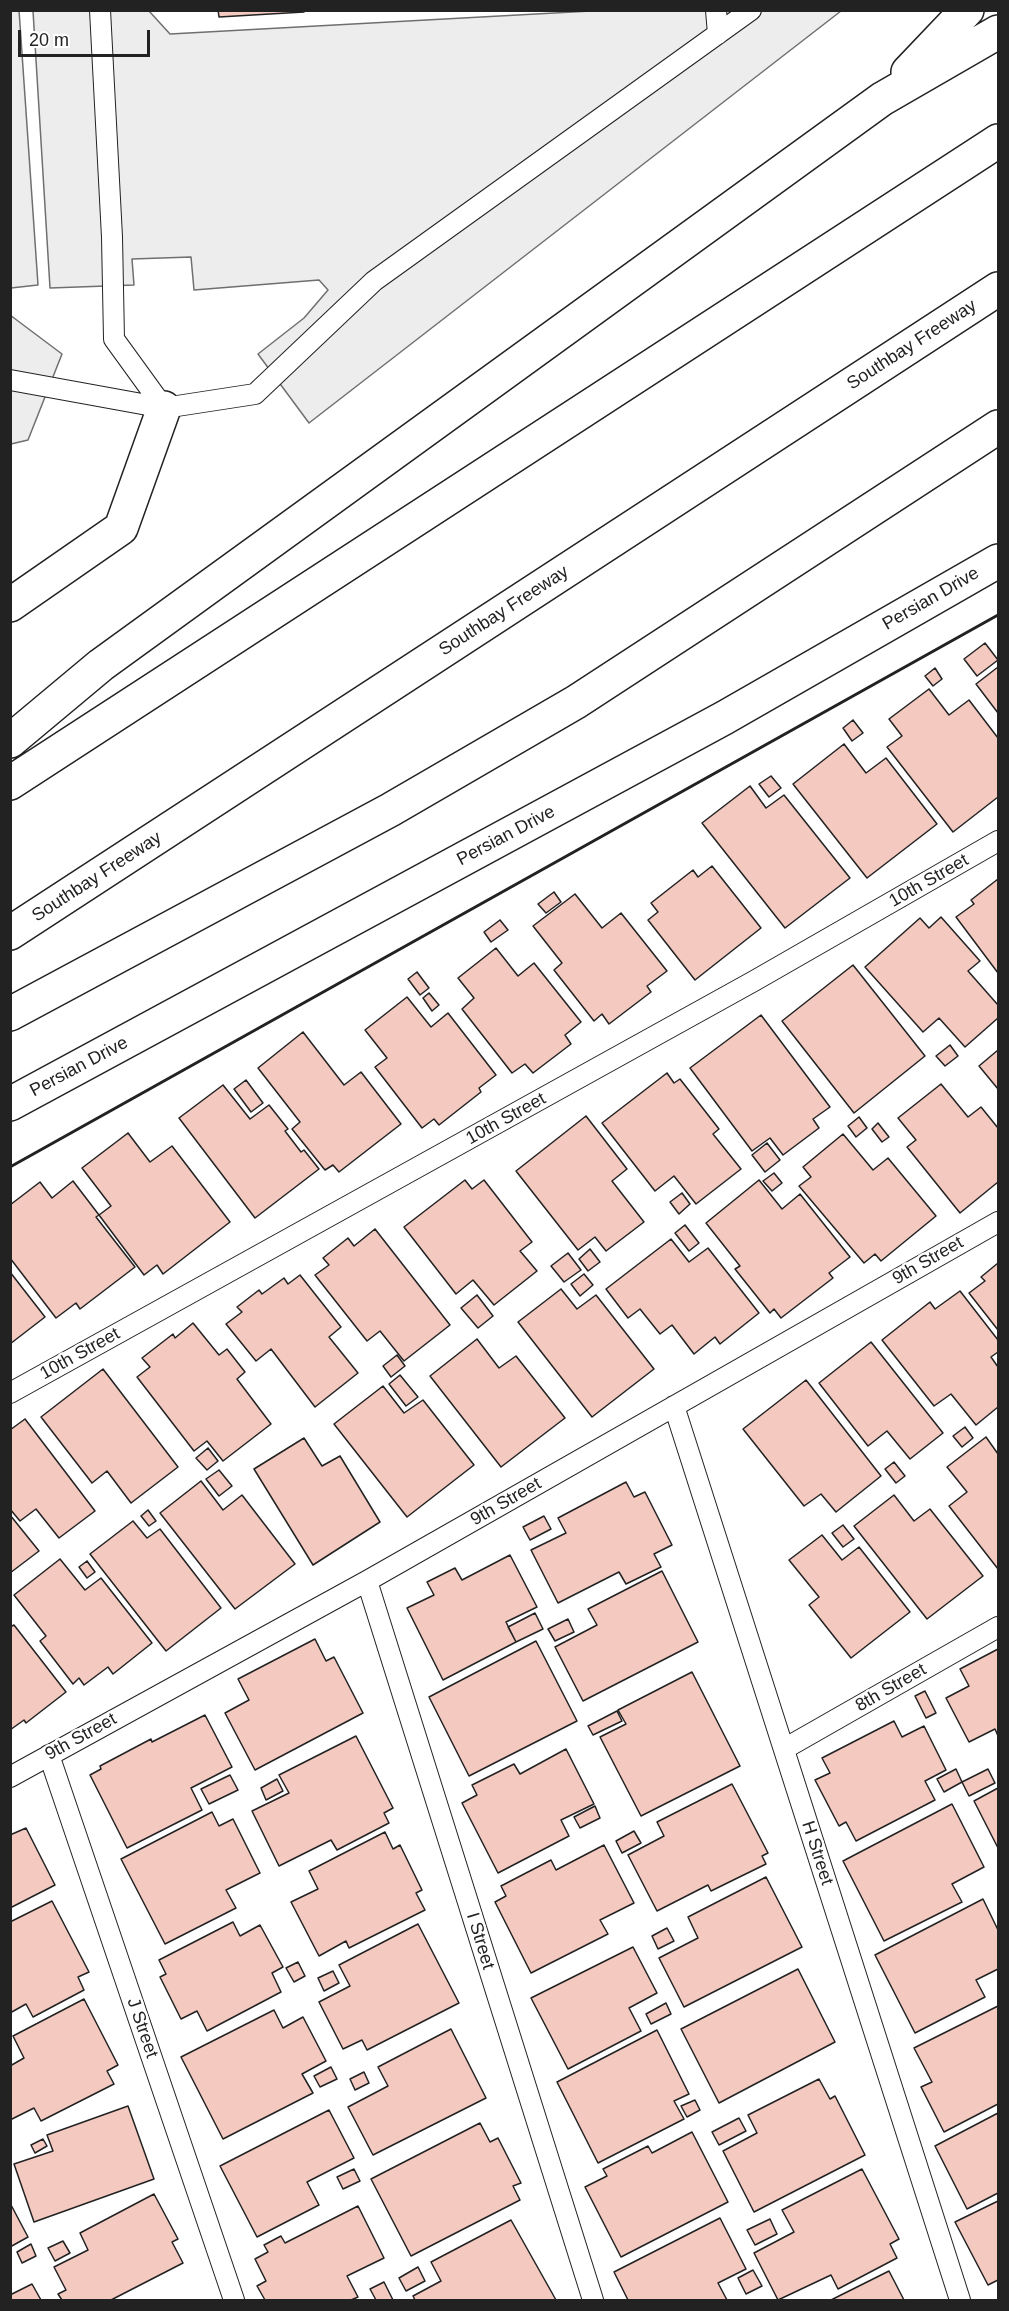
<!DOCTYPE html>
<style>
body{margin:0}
#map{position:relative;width:1009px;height:2311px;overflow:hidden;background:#fff;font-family:Arial,sans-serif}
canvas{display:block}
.frame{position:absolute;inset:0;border:12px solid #222;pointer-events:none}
.scale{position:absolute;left:18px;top:30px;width:132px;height:27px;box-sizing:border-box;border:3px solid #222;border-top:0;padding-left:8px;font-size:18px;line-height:21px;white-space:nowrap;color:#222;-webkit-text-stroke:4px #fff;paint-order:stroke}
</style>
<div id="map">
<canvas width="1009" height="2311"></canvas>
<div class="frame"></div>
<div class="scale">20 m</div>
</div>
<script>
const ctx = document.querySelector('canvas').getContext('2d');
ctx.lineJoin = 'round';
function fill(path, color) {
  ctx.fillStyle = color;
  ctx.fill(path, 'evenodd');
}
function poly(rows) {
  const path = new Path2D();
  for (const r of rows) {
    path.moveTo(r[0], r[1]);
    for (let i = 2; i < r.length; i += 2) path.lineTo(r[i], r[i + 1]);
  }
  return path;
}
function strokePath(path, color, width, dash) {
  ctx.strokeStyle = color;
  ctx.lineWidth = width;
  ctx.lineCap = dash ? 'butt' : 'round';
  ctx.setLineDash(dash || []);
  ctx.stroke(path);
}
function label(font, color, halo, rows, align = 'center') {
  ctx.font = font + ' Arial,sans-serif';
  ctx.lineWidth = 4.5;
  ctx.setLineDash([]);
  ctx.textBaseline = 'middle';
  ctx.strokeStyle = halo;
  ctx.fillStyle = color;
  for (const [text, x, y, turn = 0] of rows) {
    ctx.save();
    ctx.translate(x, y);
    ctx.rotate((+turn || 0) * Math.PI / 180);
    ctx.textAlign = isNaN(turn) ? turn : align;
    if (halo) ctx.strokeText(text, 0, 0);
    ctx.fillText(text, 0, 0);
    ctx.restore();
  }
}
const parking = poly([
 [19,10,38,285,11,288,10,11,19,10],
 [33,11,149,11,170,34,591,11,841,11,309,423,258,354,304,318,328,290,319,280,194,290,191,257,132,259,134,285,50,288,33,11],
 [10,315,62,354,28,440,11,444,10,315]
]);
const building = poly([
 [218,10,304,10,304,12,219,17,218,10],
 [985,643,998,660,977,676,964,659,985,643],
 [998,667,998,713,976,684,998,667],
 [935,668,942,679,933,686,925,676,935,668],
 [929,689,949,715,969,700,998,738,998,797,953,832,887,747,902,736,889,719,929,689],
 [853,720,863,733,852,741,843,728,853,720],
 [844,744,866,773,886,758,937,824,867,878,793,784,844,744],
 [771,776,781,788,769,797,759,784,771,776],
 [750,786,766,808,784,795,850,878,785,928,702,823,750,786],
 [712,866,761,928,695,980,648,920,658,912,651,903,693,870,698,877,712,866],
 [998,879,998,973,956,917,974,904,971,900,998,879],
 [554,892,561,902,546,913,538,904,554,892],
 [575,894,602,928,621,913,667,971,647,986,651,992,609,1024,602,1014,594,1021,554,970,562,963,533,926,575,894],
 [941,917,980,961,968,971,998,1005,998,1018,965,1047,939,1018,923,1032,865,967,920,918,929,928,941,917],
 [500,920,508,930,491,942,484,932,500,920],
 [496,948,518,976,534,963,581,1022,565,1035,571,1044,533,1073,525,1064,512,1073,462,1009,474,998,458,978,496,948],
 [853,965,925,1056,854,1113,782,1021,853,965],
 [417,972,429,988,420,995,408,979,417,972],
 [429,993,439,1005,432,1011,423,998,429,993],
 [407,997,431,1027,448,1013,496,1075,479,1088,481,1092,439,1125,434,1119,422,1128,375,1067,387,1058,365,1030,407,997],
 [761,1015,830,1107,813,1119,819,1128,783,1155,770,1138,752,1151,690,1068,761,1015],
 [303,1032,344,1085,361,1072,401,1124,339,1172,333,1165,325,1170,292,1129,300,1122,258,1068,303,1032],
 [950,1045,958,1056,945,1066,936,1056,950,1045],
 [998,1050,998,1089,979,1066,998,1050],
 [667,1073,674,1083,680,1079,719,1129,713,1134,741,1169,696,1204,674,1176,655,1191,602,1123,667,1073],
 [246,1080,263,1103,251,1112,234,1089,246,1080],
 [941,1084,968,1117,981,1107,998,1128,998,1182,960,1213,907,1147,916,1140,898,1118,941,1084],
 [223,1085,250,1119,269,1105,288,1129,285,1131,301,1152,304,1150,319,1169,255,1218,179,1118,223,1085],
 [586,1116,627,1169,612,1181,644,1222,606,1251,595,1237,578,1250,516,1171,586,1116],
 [859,1117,867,1128,856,1137,848,1126,859,1117],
 [878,1123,889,1137,882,1142,872,1129,878,1123],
 [128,1133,150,1162,172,1146,230,1222,163,1274,157,1265,144,1275,99,1215,111,1206,82,1168,128,1133],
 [843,1134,873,1170,888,1158,936,1216,881,1261,875,1254,864,1263,799,1186,811,1177,803,1167,843,1134],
 [767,1143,780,1160,765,1172,752,1155,767,1143],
 [774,1173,782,1183,772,1191,763,1181,774,1173],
 [465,1180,472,1189,484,1180,532,1242,520,1251,537,1271,494,1305,473,1280,456,1294,404,1227,465,1180],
 [759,1180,782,1209,800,1194,850,1257,829,1273,833,1278,781,1318,774,1309,770,1313,735,1269,740,1266,706,1223,759,1180],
 [73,1181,99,1215,96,1217,135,1267,80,1309,76,1303,56,1318,10,1258,10,1205,40,1182,52,1198,73,1181],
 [682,1193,690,1204,679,1214,670,1202,682,1193],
 [685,1225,699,1243,689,1251,675,1233,685,1225],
 [375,1229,450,1325,404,1361,380,1331,367,1341,315,1275,329,1265,323,1258,348,1238,354,1246,375,1229],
 [671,1239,689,1262,708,1248,759,1313,720,1344,715,1337,694,1354,672,1325,660,1334,640,1309,628,1318,606,1289,671,1239],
 [590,1249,600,1262,588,1271,579,1259,590,1249],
 [568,1253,581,1270,564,1282,551,1266,568,1253],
 [998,1263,998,1330,969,1293,985,1281,981,1277,998,1263],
 [10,1272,45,1317,10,1344,10,1272],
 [584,1274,593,1285,580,1296,571,1284,584,1274],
 [300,1275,341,1327,329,1337,358,1373,315,1407,271,1349,256,1361,226,1324,242,1312,237,1307,259,1290,262,1294,284,1278,288,1284,300,1275],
 [561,1289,577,1309,596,1295,654,1369,592,1417,518,1322,561,1289],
 [960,1291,998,1340,998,1352,991,1357,998,1367,998,1407,976,1425,951,1394,934,1406,882,1340,930,1302,935,1309,960,1291],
 [477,1295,493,1316,478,1328,461,1308,477,1295],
 [193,1323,219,1355,227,1349,245,1372,237,1379,271,1424,223,1461,207,1441,194,1451,137,1377,150,1367,142,1358,173,1334,175,1338,193,1323],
 [477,1339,499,1368,516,1356,565,1418,501,1467,430,1376,477,1339],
 [871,1342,943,1433,910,1459,887,1431,868,1446,819,1383,871,1342],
 [397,1355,405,1366,391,1377,383,1366,397,1355],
 [103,1369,178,1467,131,1503,107,1471,92,1483,41,1417,103,1369],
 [400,1375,418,1397,406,1406,389,1384,400,1375],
 [806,1380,881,1476,836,1512,821,1494,804,1506,743,1429,806,1380],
 [383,1386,404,1413,423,1400,474,1465,407,1517,334,1424,383,1386],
 [25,1419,95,1511,59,1538,36,1509,20,1521,10,1509,10,1430,25,1419],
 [965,1427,973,1438,962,1447,953,1436,965,1427],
 [986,1437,998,1454,998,1569,949,1506,967,1492,947,1467,986,1437],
 [304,1438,322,1466,340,1456,380,1522,313,1565,254,1469,304,1438],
 [208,1448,218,1461,207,1470,196,1458,208,1448],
 [894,1462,905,1476,896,1483,885,1469,894,1462],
 [219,1470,232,1486,219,1496,206,1479,219,1470],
 [201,1481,223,1510,242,1495,295,1564,235,1609,160,1513,201,1481],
 [626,1482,634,1497,645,1492,672,1545,654,1554,661,1567,626,1584,619,1572,558,1603,531,1550,566,1533,558,1518,626,1482],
 [894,1495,914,1521,930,1509,983,1576,927,1619,854,1526,894,1495],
 [148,1510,156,1521,149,1526,141,1516,148,1510],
 [10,1515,39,1551,10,1573,10,1515],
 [544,1516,551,1529,530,1540,523,1527,544,1516],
 [133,1521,147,1538,160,1529,221,1608,166,1651,90,1554,133,1521],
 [843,1525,854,1539,843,1547,832,1533,843,1525],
 [822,1535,842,1560,859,1547,910,1612,851,1658,809,1605,819,1597,789,1560,822,1535],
 [510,1555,537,1607,506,1622,516,1642,443,1680,407,1608,434,1595,427,1582,455,1568,462,1580,510,1555],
 [60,1559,85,1590,101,1578,152,1643,113,1674,108,1667,84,1685,79,1678,73,1684,40,1641,46,1636,14,1595,60,1559],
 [87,1561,95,1572,87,1578,79,1567,87,1561],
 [662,1571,698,1642,583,1701,555,1647,597,1625,588,1609,662,1571],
 [535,1613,543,1629,516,1642,508,1627,535,1613],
 [568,1619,574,1632,555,1641,548,1629,568,1619],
 [14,1625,66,1692,26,1723,24,1720,10,1730,10,1627,14,1625],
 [315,1639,326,1661,334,1657,363,1713,255,1770,225,1713,249,1700,238,1679,315,1639],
 [536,1641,577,1721,469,1776,429,1697,536,1641],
 [998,1649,998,1736,995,1729,969,1742,946,1698,969,1686,960,1669,998,1649],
 [692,1672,740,1766,641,1816,600,1737,626,1724,618,1710,692,1672],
 [925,1691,936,1713,926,1718,915,1696,925,1691],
 [617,1711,622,1721,593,1735,588,1726,617,1711],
 [205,1715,232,1767,191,1788,202,1810,127,1848,90,1775,101,1769,100,1766,151,1739,152,1742,205,1715],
 [894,1721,902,1737,924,1726,946,1770,925,1781,935,1800,856,1841,846,1822,839,1826,815,1780,830,1773,822,1758,894,1721],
 [356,1736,393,1808,384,1813,389,1823,337,1850,331,1840,279,1866,252,1811,289,1793,279,1775,356,1736],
 [566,1749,594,1804,561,1820,569,1836,498,1873,462,1803,477,1795,472,1785,514,1764,520,1774,566,1749],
 [956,1769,962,1782,944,1792,937,1779,956,1769],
 [988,1769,995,1783,969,1796,962,1782,988,1769],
 [230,1775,238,1790,209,1804,201,1789,230,1775],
 [277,1779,283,1791,266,1800,261,1788,277,1779],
 [732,1784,768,1853,762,1856,766,1864,711,1891,708,1885,657,1911,628,1855,664,1836,657,1822,732,1784],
 [998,1788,998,1848,974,1801,998,1788],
 [952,1804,984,1867,952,1884,962,1902,884,1941,843,1861,952,1804],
 [595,1806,600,1818,580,1828,574,1817,595,1806],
 [212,1812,219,1826,233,1819,260,1873,226,1890,236,1908,165,1944,121,1859,212,1812],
 [26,1828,55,1885,10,1908,10,1835,26,1828],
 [634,1831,641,1843,622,1853,616,1841,634,1831],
 [385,1832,393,1849,400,1845,422,1890,416,1893,425,1910,349,1948,346,1941,319,1956,291,1902,318,1889,309,1871,385,1832],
 [604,1845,634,1903,600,1920,608,1934,531,1973,495,1902,506,1896,501,1886,551,1860,556,1870,604,1845],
 [766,1877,802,1947,684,2007,659,1958,698,1938,688,1917,766,1877],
 [983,1899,998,1930,998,1969,976,1980,985,1997,915,2033,875,1955,983,1899],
 [52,1901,89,1972,78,1977,84,1990,33,2017,26,2004,10,2013,10,1922,52,1901],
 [233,1922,240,1936,260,1925,283,1967,272,1973,281,1992,207,2031,197,2011,181,2019,160,1977,166,1974,159,1960,233,1922],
 [418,1924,459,2003,367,2050,362,2040,343,2049,319,2002,350,1986,339,1965,418,1924],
 [667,1928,674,1941,658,1949,652,1936,667,1928],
 [633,1947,657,1993,629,2008,641,2031,568,2069,531,1998,633,1947],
 [298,1962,305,1976,294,1982,286,1968,298,1962],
 [798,1969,835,2042,719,2103,681,2029,798,1969],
 [333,1971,339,1983,324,1991,318,1978,333,1971],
 [84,1999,118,2065,107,2071,114,2084,41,2121,34,2108,10,2120,10,2066,24,2058,13,2036,84,1999],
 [666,2003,671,2014,651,2024,646,2014,666,2003],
 [998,2006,998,2104,944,2132,921,2087,932,2082,914,2048,998,2006],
 [274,2010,283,2028,303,2017,326,2061,302,2074,313,2093,223,2139,181,2057,274,2010],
 [451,2029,486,2098,373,2155,348,2107,388,2086,378,2067,451,2029],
 [657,2030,689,2094,674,2101,684,2119,598,2163,557,2082,657,2030],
 [331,2067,337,2079,320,2087,314,2076,331,2067],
 [364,2072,369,2083,355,2090,350,2079,364,2072],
 [819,2079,830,2099,835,2096,865,2155,754,2212,723,2151,757,2133,748,2115,819,2079],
 [695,2100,700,2110,687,2117,681,2106,695,2100],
 [128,2106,154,2179,34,2222,14,2164,53,2151,47,2135,128,2106],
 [329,2110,354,2158,307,2182,319,2205,257,2237,220,2166,329,2110],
 [998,2113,998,2193,967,2209,935,2146,998,2113],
 [739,2118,746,2131,719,2145,712,2132,739,2118],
 [480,2123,490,2142,498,2138,521,2183,513,2186,520,2200,411,2256,371,2179,480,2123],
 [692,2132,728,2202,621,2257,585,2187,607,2176,603,2169,648,2146,652,2153,692,2132],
 [43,2139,47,2146,35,2153,31,2145,43,2139],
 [354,2169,360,2181,343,2189,337,2177,354,2169],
 [862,2169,899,2239,890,2244,897,2258,838,2289,831,2275,778,2300,754,2253,794,2232,782,2210,862,2169],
 [154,2194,178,2239,172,2242,183,2263,111,2300,62,2300,58,2294,66,2290,54,2267,88,2250,80,2233,154,2194],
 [998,2201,998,2280,988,2285,955,2222,998,2201],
 [10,2203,28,2237,10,2247,10,2203],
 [358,2206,384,2258,347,2276,358,2297,351,2300,265,2300,257,2286,266,2281,255,2259,268,2252,264,2245,281,2236,285,2243,358,2206],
 [720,2218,746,2269,718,2283,727,2300,628,2300,614,2272,720,2218],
 [770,2219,777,2234,755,2245,747,2230,770,2219],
 [511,2220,556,2300,415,2300,413,2296,441,2281,431,2262,511,2220],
 [63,2241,70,2253,55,2261,48,2248,63,2241],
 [31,2244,36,2256,22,2263,17,2252,31,2244],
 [418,2267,425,2281,406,2291,399,2278,418,2267],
 [753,2270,762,2286,746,2294,738,2278,753,2270],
 [889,2271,904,2300,831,2300,889,2271],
 [384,2282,393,2300,376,2300,370,2289,384,2282],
 [32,2284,41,2300,10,2300,10,2295,32,2284]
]);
const service = poly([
 [100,10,112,237,114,339,164,408],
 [716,10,718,34],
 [10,380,164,408,255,394,374,281,751,10],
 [10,1393,754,981,998,841],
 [674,1406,960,2300],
 [367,1581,593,2300],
 [784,1749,998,1627],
 [49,1755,234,2300],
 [10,1777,367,1581,998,1222]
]);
const minor = poly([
 [10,605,121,528,164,408]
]);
const tertiary = poly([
 [10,1104,724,718,998,561]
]);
const motorway = poly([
 [908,72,967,10],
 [10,741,101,665,882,99,998,32],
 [10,783,998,141],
 [10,933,998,289],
 [10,1014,390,810,576,702,998,427]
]);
const wall = poly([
 [10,1167,998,615]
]);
const streetNames = [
 ["Southbay Freeway",912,345,-33],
 ["Persian Drive",931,599,-30],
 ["Southbay Freeway",504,611,-33],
 ["Persian Drive",506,836,-28],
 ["Southbay Freeway",97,877,-33],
 ["10th Street",929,881,-30],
 ["Persian Drive",79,1067,-28],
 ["10th Street",506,1119,-29],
 ["9th Street",928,1261,-30],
 ["10th Street",80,1354,-29],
 ["9th Street",506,1502,-30],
 ["8th Street",891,1688,-30],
 ["9th Street",81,1737,-29],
 ["H Street",817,1853,72],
 ["I Street",480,1941,73],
 ["J Street",142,2028,71]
];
fill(parking, '#ededed');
strokePath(parking, '#6f6f6f', 1.5);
fill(building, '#f3c9c0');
strokePath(building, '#222', 1.5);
strokePath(service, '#222', 22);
strokePath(minor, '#222', 36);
strokePath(tertiary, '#222', 36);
strokePath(motorway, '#222', 36);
strokePath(service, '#fff', 20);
strokePath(minor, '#fff', 33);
strokePath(tertiary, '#fff', 33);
strokePath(motorway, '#fff', 33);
strokePath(wall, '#222', 3);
label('18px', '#222', '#fff', streetNames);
</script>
